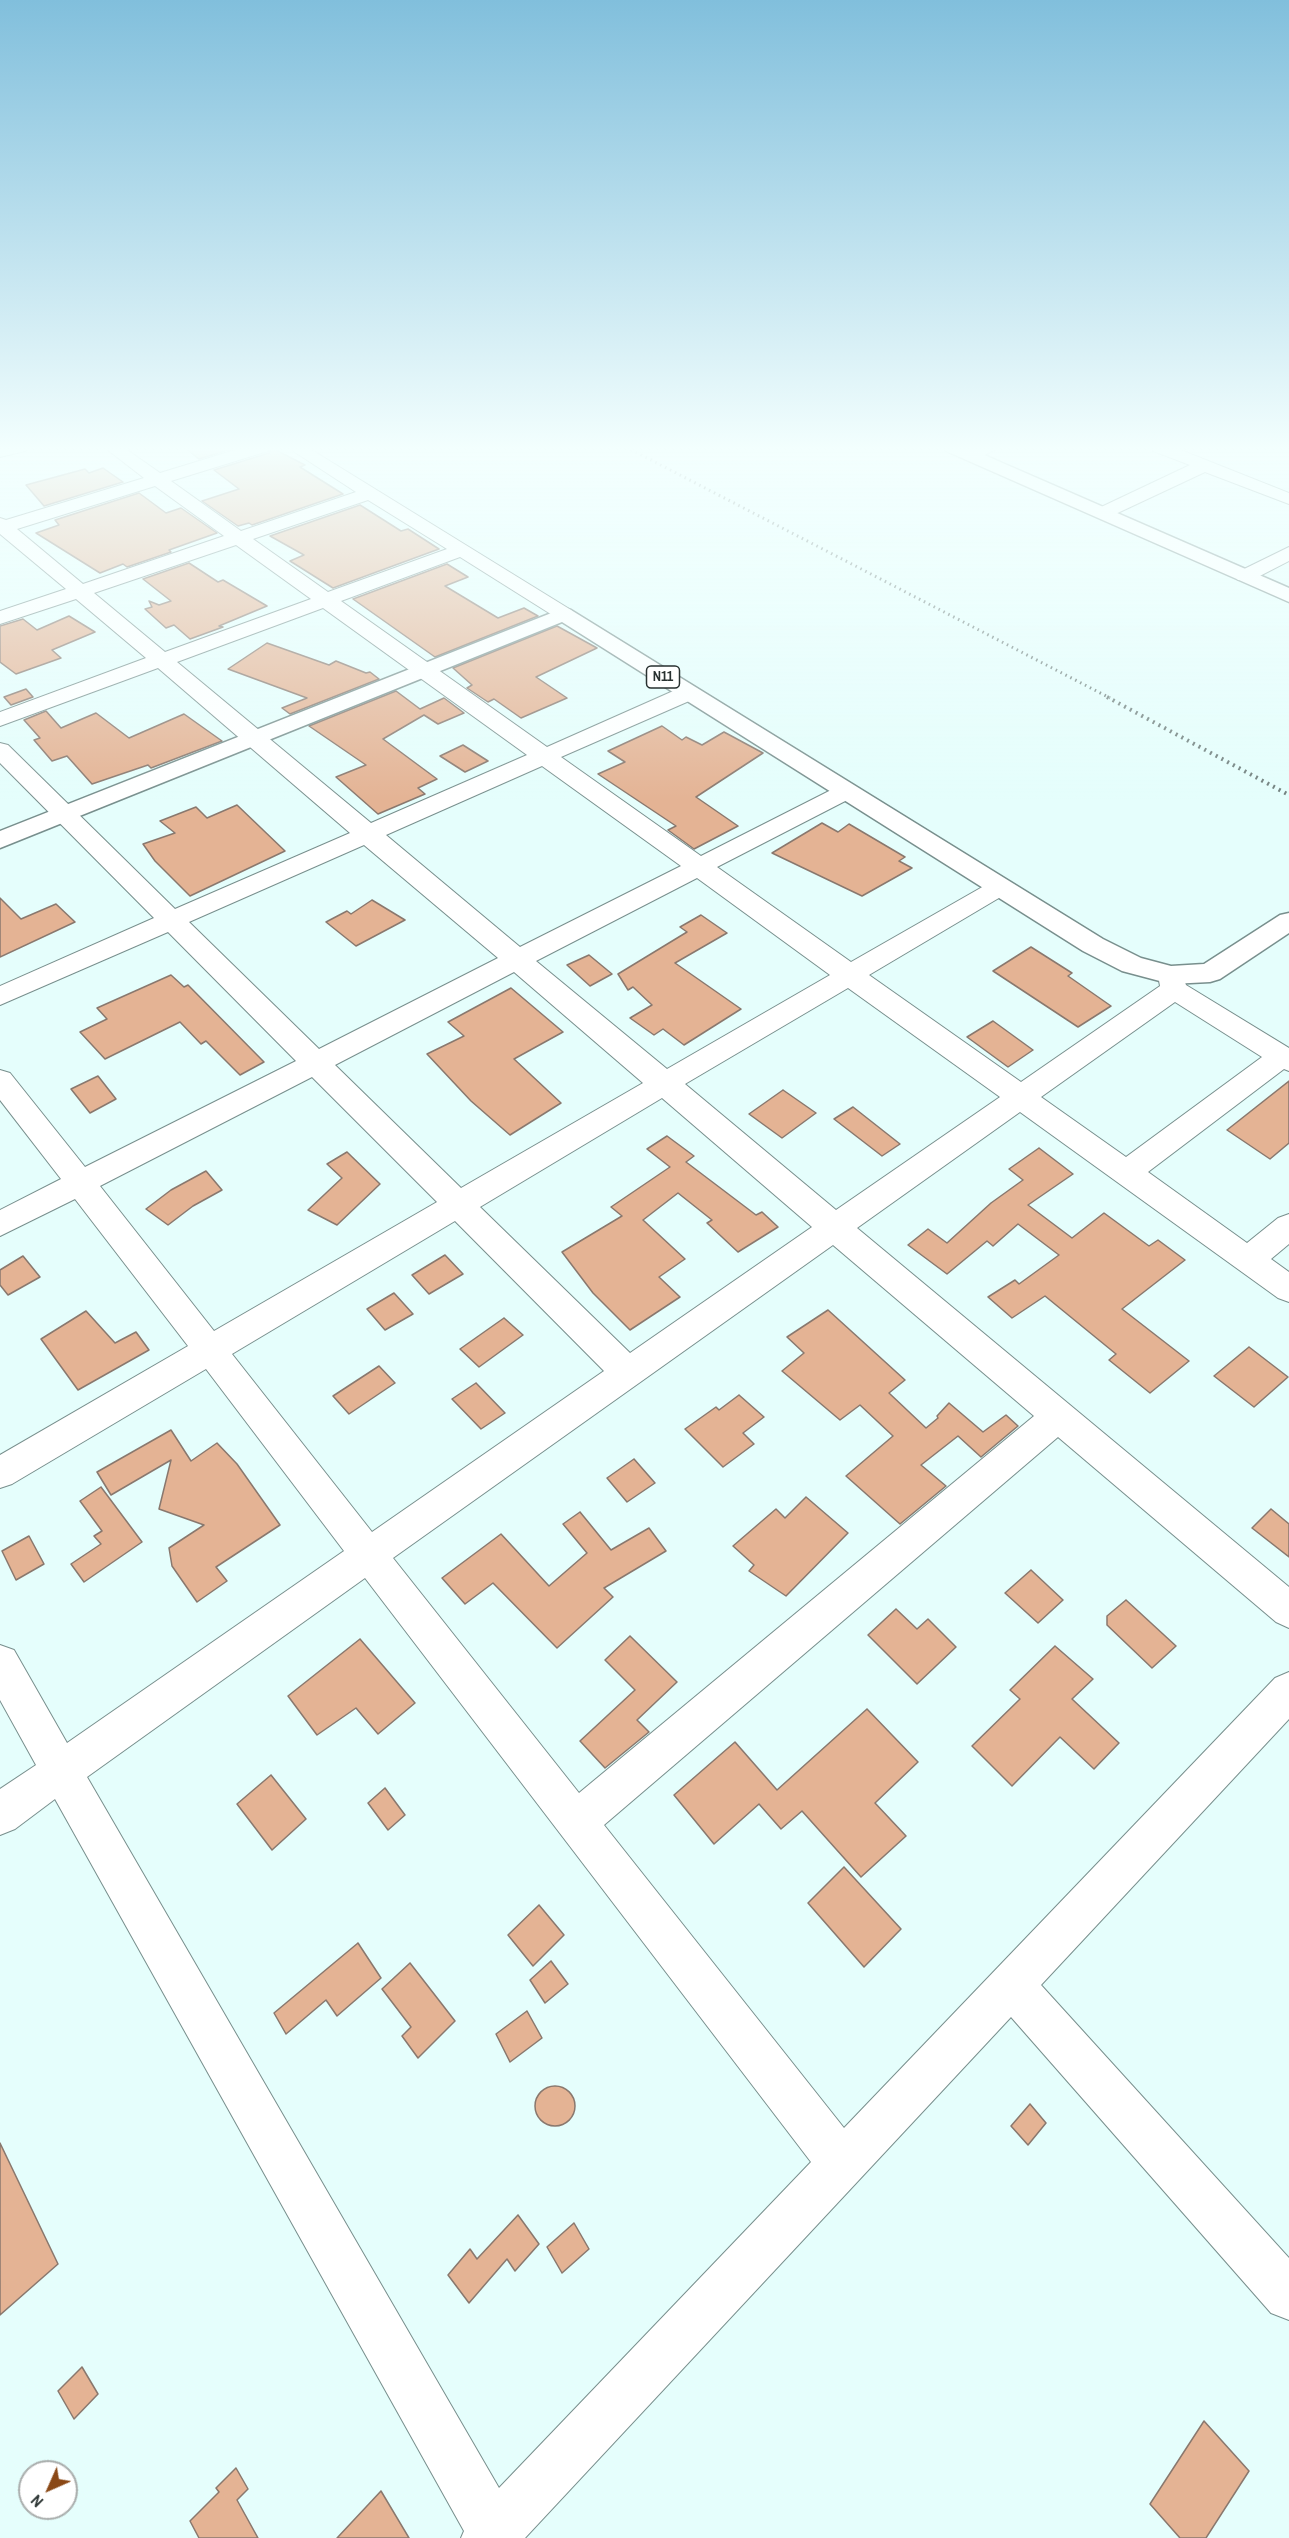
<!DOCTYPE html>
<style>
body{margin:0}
#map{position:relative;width:1289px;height:2538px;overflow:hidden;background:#e5fefc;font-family:"Archivo Narrow",sans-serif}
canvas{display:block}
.north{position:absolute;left:18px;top:2460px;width:60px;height:60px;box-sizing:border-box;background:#fff;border:2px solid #a9adac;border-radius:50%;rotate:225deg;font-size:16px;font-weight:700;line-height:24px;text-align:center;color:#283130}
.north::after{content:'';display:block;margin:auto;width:21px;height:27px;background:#8a4816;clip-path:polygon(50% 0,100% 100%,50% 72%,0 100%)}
</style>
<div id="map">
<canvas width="1289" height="2538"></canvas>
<div class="north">N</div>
</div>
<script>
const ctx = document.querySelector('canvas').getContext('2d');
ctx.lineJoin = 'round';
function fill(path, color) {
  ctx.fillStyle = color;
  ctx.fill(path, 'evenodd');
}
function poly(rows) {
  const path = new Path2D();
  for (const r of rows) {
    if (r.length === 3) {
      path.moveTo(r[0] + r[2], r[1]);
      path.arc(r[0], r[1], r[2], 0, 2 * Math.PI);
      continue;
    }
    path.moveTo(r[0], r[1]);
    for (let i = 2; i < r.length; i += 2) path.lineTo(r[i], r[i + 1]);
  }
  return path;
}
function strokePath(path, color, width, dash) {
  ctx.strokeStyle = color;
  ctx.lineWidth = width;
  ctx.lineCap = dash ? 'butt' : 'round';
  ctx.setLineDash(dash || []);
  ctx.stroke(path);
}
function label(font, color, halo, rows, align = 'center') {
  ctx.font = font + ' "Archivo Narrow",sans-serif';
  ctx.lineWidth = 4.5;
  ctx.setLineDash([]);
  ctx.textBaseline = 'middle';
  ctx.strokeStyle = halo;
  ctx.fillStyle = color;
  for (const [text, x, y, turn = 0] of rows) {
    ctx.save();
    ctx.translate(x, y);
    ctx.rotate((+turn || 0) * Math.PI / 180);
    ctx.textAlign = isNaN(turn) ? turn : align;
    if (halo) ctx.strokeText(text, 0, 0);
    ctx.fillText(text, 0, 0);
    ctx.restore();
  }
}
const building = poly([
 [184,447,238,447,199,459,184,447],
 [272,448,305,465,300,467,343,494,252,525,249,523,238,526,202,501,239,489,214,470,269,453,272,448],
 [103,468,123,482,44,506,26,485,85,469,89,473,103,468],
 [139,493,166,513,181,508,217,533,169,550,171,552,127,567,123,564,100,573,36,533,59,525,55,520,139,493],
 [360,505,401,531,408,529,439,549,333,588,290,561,304,555,270,536,360,505],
 [189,563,218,582,223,580,267,606,219,626,223,627,190,639,174,625,166,628,145,609,152,607,149,601,159,605,171,601,143,579,189,563],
 [447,564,468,577,445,586,498,618,524,608,538,616,435,657,353,599,447,564],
 [69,616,95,632,52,650,61,658,16,674,0,662,0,626,23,619,37,630,69,616],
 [557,626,597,648,536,677,567,698,521,718,494,699,488,702,467,688,472,685,453,668,557,626],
 [267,643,329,665,336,661,366,673,370,672,379,679,290,714,282,708,307,698,228,669,267,643],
 [26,689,33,697,11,705,4,697,26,689],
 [396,691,420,709,444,698,464,713,438,724,424,715,383,739,437,779,418,788,425,794,378,814,336,777,366,765,309,726,396,691],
 [46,711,61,728,96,713,129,738,184,714,222,741,151,768,148,765,92,784,67,756,52,761,34,740,40,738,24,720,46,711],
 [662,726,682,740,686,737,702,745,724,732,763,753,696,797,738,826,694,849,668,830,676,826,598,774,625,762,608,751,662,726],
 [463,745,488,761,465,772,440,756,463,745],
 [237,805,285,851,190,896,155,861,143,844,175,833,160,821,196,807,207,818,237,805],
 [822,823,838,832,849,824,905,857,899,861,912,868,862,896,772,853,822,823],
 [0,898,21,919,56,904,75,922,0,957,0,898],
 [372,900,405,920,356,946,326,922,347,911,351,914,372,900],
 [701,915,727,933,675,963,741,1009,684,1045,663,1029,654,1035,630,1018,652,1005,633,987,628,990,618,974,687,932,680,927,701,915],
 [1031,947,1072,973,1068,976,1111,1006,1078,1027,993,971,1031,947],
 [589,955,612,974,590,986,567,965,589,955],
 [171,975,184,987,188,985,264,1062,240,1075,206,1041,201,1044,180,1022,105,1059,80,1032,107,1019,97,1008,171,975],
 [511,988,563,1032,514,1059,561,1103,510,1135,471,1101,427,1054,464,1036,448,1022,511,988],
 [993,1021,1033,1050,1008,1067,967,1037,993,1021],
 [98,1076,116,1099,90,1113,71,1089,98,1076],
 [1289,1081,1289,1143,1270,1159,1227,1130,1289,1081],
 [783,1090,816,1113,782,1138,749,1114,783,1090],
 [853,1107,900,1144,882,1156,834,1119,853,1107],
 [667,1136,694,1156,686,1162,756,1215,762,1212,778,1227,738,1252,707,1223,712,1220,678,1193,643,1220,685,1259,659,1277,680,1297,630,1330,593,1293,562,1252,622,1216,611,1207,670,1167,647,1149,667,1136],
 [1039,1148,1073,1174,1028,1205,1072,1238,1104,1213,1149,1246,1158,1240,1185,1260,1122,1309,1189,1361,1150,1393,1109,1360,1116,1354,1045,1296,1012,1318,988,1297,1015,1280,1019,1284,1059,1255,1018,1224,993,1246,987,1241,947,1274,908,1245,928,1229,947,1243,991,1203,1023,1180,1009,1169,1039,1148],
 [347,1152,380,1184,337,1225,308,1210,342,1178,327,1164,347,1152],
 [206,1171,222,1190,193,1206,168,1225,146,1209,171,1190,206,1171],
 [445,1255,463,1274,429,1294,412,1275,445,1255],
 [23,1256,40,1277,8,1295,0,1285,0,1270,23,1256],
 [394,1293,413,1314,385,1330,367,1309,394,1293],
 [828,1310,905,1380,889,1393,926,1428,938,1418,937,1416,949,1403,983,1432,1006,1415,1018,1426,981,1457,958,1436,921,1465,946,1486,900,1524,846,1476,893,1436,860,1405,840,1420,782,1371,804,1353,787,1337,828,1310],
 [86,1311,115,1343,136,1332,149,1350,78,1390,41,1339,86,1311],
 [504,1318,523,1335,479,1367,460,1349,504,1318],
 [1249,1347,1288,1377,1254,1407,1214,1376,1249,1347],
 [379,1366,395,1383,349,1414,333,1396,379,1366],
 [476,1383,505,1413,481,1429,452,1399,476,1383],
 [739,1395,764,1417,743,1433,754,1444,723,1467,685,1429,716,1407,719,1410,739,1395],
 [171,1430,191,1461,217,1443,237,1464,280,1525,216,1567,227,1581,197,1602,172,1566,169,1548,204,1525,159,1509,171,1460,111,1495,97,1472,171,1430],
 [634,1459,655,1483,627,1502,607,1478,634,1459],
 [101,1487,142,1542,84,1582,71,1564,101,1544,94,1536,102,1531,80,1501,101,1487],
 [806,1497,848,1533,786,1596,749,1571,754,1565,733,1546,776,1509,785,1518,806,1497],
 [1271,1509,1289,1524,1289,1557,1252,1528,1271,1509],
 [580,1512,611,1550,649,1528,666,1551,604,1588,613,1597,557,1648,493,1583,465,1604,442,1578,501,1534,549,1586,587,1553,563,1524,580,1512],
 [29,1536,44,1564,16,1580,2,1551,29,1536],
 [1031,1570,1063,1600,1038,1623,1005,1593,1031,1570],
 [1126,1600,1176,1646,1152,1668,1107,1625,1107,1616,1126,1600],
 [896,1609,917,1629,928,1619,956,1647,917,1684,868,1635,896,1609],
 [630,1636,677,1682,637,1720,649,1732,605,1768,580,1741,635,1690,605,1660,630,1636],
 [360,1639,415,1703,378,1734,356,1708,317,1735,288,1696,360,1639],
 [1055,1646,1093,1679,1072,1699,1119,1743,1094,1769,1060,1737,1012,1786,972,1746,1020,1699,1010,1690,1055,1646],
 [867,1709,918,1762,875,1803,906,1836,861,1877,802,1811,781,1829,759,1804,714,1844,674,1795,735,1742,777,1790,867,1709],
 [271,1775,306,1819,272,1850,237,1804,271,1775],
 [385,1788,405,1815,388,1830,368,1803,385,1788],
 [844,1867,901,1929,864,1967,808,1903,844,1867],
 [539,1905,564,1935,533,1966,508,1935,539,1905],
 [358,1943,381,1978,337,2016,326,2000,286,2034,274,2013,358,1943],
 [551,1961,568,1984,545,2003,530,1980,551,1961],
 [410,1963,455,2021,418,2058,402,2036,411,2027,382,1989,410,1963],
 [527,2011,542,2038,510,2062,496,2034,527,2011],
 [555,2106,20],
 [1030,2104,1046,2123,1028,2145,1011,2126,1030,2104],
 [0,2143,58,2264,0,2315,0,2143],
 [518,2215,539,2244,515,2271,507,2259,469,2303,448,2275,470,2249,477,2259,518,2215],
 [574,2223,589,2249,562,2273,547,2247,574,2223],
 [82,2367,98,2394,74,2419,58,2391,82,2367],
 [1204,2421,1249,2471,1206,2538,1180,2538,1150,2504,1204,2421],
 [236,2468,248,2489,237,2500,258,2538,199,2538,190,2521,219,2492,216,2488,236,2468],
 [381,2491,409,2538,337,2538,381,2491]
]);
const minor = poly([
 [0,447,28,447,25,451,0,457,0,447],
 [104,447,123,447,160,473,245,447,270,447,268,451,171,481,241,531,356,492,287,447,307,447,571,610,574,614,571,618,557,618,460,557,341,601,547,747,680,688,696,688,699,693,696,698,561,757,701,856,837,787,853,787,857,792,853,797,717,867,851,962,991,882,1000,879,1009,882,1012,887,1009,892,869,975,1021,1082,1160,986,1158,975,1162,969,1171,966,1180,969,1186,985,1289,1048,1289,1071,1284,1069,1148,1172,1247,1243,1278,1218,1289,1214,1289,1244,1271,1259,1289,1272,1289,1302,1278,1298,1020,1112,857,1228,1289,1587,1289,1628,1276,1622,1058,1437,604,1825,844,2128,1275,1678,1289,1672,1289,1719,1041,1985,1289,2258,1289,2320,1271,2313,1011,2017,525,2538,461,2538,464,2531,55,1799,15,1829,0,1835,0,1789,36,1765,0,1700,0,1645,14,1650,67,1743,344,1551,206,1369,12,1484,0,1488,0,1455,188,1346,75,1199,0,1236,0,1210,61,1179,0,1100,0,1070,10,1073,85,1167,296,1061,168,932,0,1005,0,986,154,918,0,763,0,743,8,745,175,909,350,833,158,668,0,726,0,712,146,658,76,599,0,624,0,611,66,589,0,534,0,518,6,520,144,478,104,447],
 [155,486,224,536,83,584,17,529,155,486],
 [368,500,447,549,328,592,253,539,368,500],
 [236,545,311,599,165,652,94,593,236,545],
 [323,608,527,755,371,823,177,662,323,608],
 [542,766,681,866,520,947,386,835,542,766],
 [364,845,498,958,319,1049,189,922,364,845],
 [697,878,830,975,667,1069,536,961,697,878],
 [514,972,643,1083,461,1188,335,1065,514,972],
 [848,988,1000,1097,836,1210,685,1084,848,988],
 [1175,1002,1262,1057,1126,1157,1041,1097,1175,1002],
 [312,1077,437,1202,214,1331,100,1186,312,1077],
 [662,1098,812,1227,630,1353,480,1207,662,1098],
 [455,1221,604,1371,372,1532,232,1354,455,1221],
 [833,1245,1034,1416,579,1793,393,1558,833,1245],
 [365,1578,811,2162,499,2488,87,1777,365,1578],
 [977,447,1000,447,977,459,965,459,962,455,965,451,977,447],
 [1151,447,1173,447,1289,493,1289,504,1205,472,1109,517,1097,517,1094,513,1097,509,1190,465,1153,451,1151,447],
 [1289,547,1289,561,1252,580,1238,580,1235,576,1238,572,1289,547]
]);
const major = poly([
 [943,447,966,447,1289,588,1289,602,946,451,943,447],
 [564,608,571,610,1103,939,1141,958,1171,966,1204,964,1280,915,1289,913,1289,933,1220,979,1210,982,1171,984,1122,971,1083,951,562,622,0,848,0,831,564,608]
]);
const railFar1 = poly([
 [626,447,1110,698]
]);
const rail = poly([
 [1107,697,1289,795]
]);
const shields = [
 [663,677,33]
];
const shieldNames = [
 ["N11",663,677]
];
fill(building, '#e4b394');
strokePath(building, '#89786e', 1.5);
strokePath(minor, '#788f8d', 2);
strokePath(major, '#788f8d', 3);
fill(minor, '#fff');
fill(major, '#fff');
strokePath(railFar1, '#71807e', 3, [1.5, 4]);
strokePath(rail, '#71807e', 4, [2, 4.5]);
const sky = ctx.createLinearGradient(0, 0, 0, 802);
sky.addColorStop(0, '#81bfdc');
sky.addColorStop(0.56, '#f3fffe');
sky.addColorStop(1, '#f3fffe00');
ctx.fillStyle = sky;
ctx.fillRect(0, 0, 1289, 802);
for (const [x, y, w] of shields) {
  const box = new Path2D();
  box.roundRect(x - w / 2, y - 11, w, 22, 4.5);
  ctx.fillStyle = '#fff';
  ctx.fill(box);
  strokePath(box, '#283130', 1.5);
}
label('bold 14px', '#283130', null, shieldNames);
</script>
